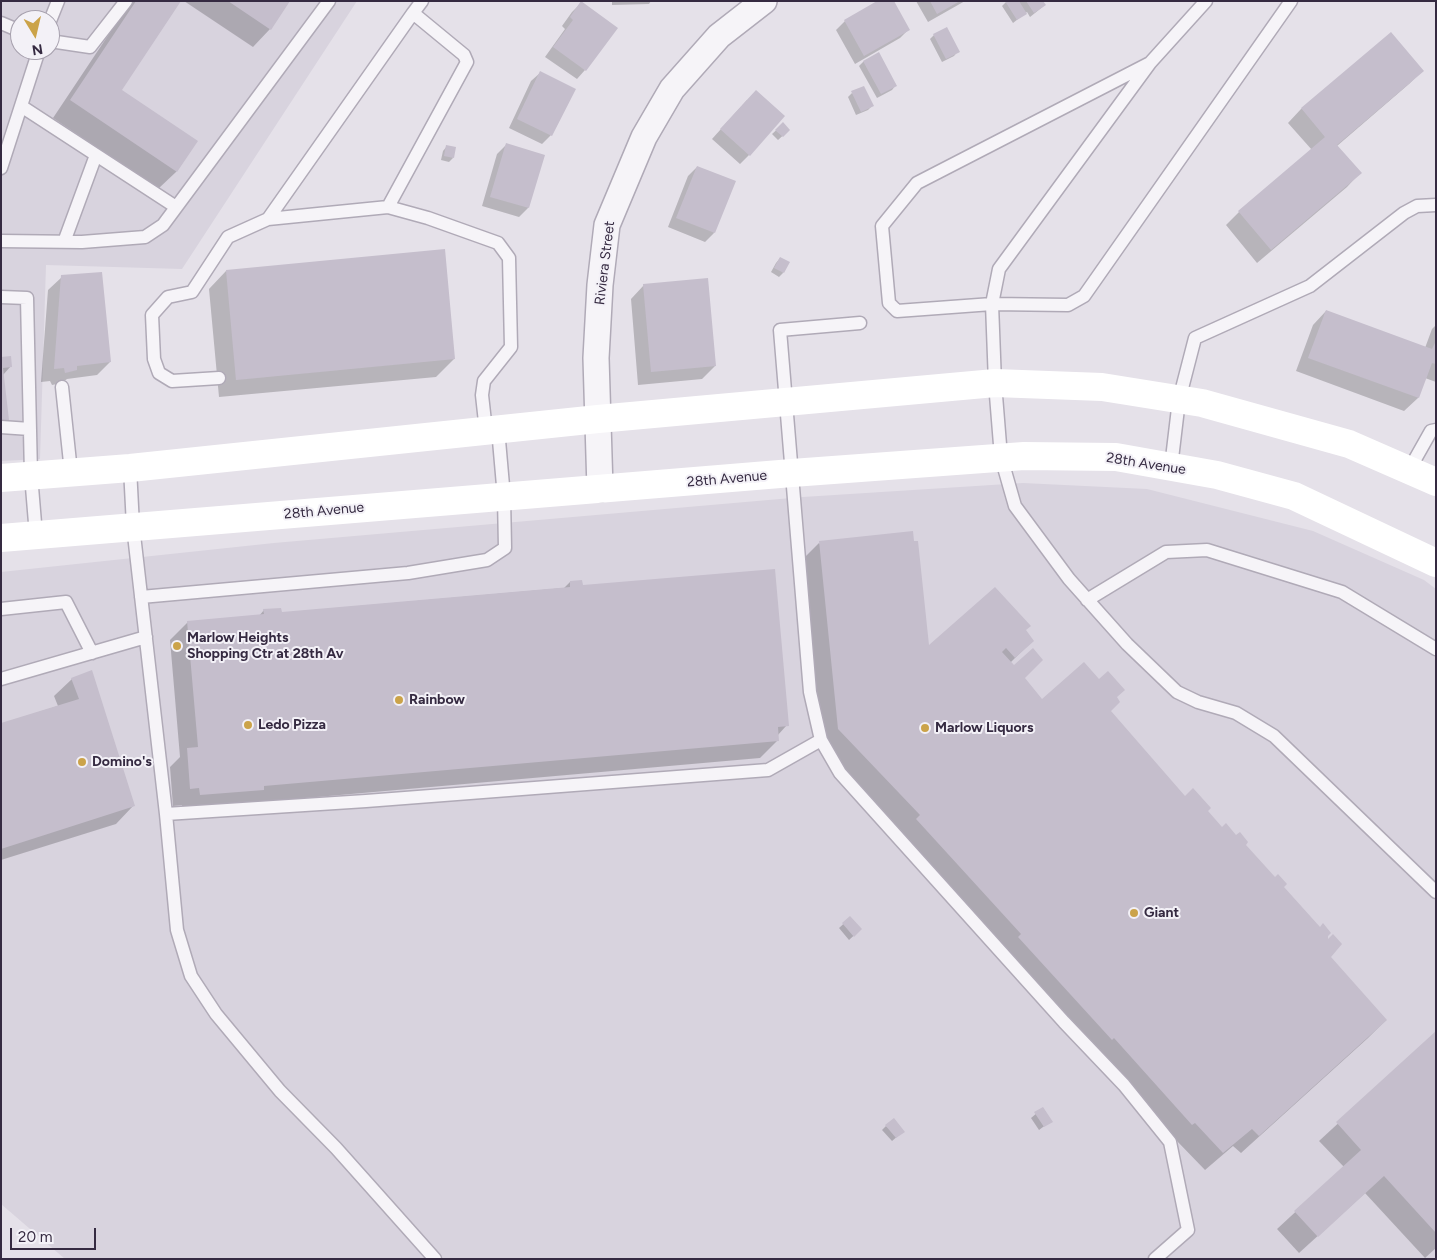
<!DOCTYPE html>
<style>
body{margin:0}
#map{position:relative;width:1437px;height:1260px;overflow:hidden;background:#e5e1e9;font-family:Figtree,sans-serif}
canvas{display:block}
.frame{position:absolute;inset:0;border:2px solid #352a41;pointer-events:none}
.north{position:absolute;left:10px;top:10px;width:50px;height:50px;box-sizing:border-box;background:#f3f1f7;border:1px solid #a7a1ae;border-radius:50%;rotate:171deg;font-size:14px;font-weight:700;line-height:20px;text-align:center;color:#352a41}
.north::after{content:'';display:block;margin:auto;width:18px;height:22px;background:#cba349;clip-path:polygon(50% 0,100% 100%,50% 72%,0 100%)}
.scale{position:absolute;left:10px;top:1228px;width:86px;height:22px;box-sizing:border-box;border:2px solid #352a41;border-top:0;padding-left:6px;font-size:15px;line-height:18px;white-space:nowrap;color:#352a41;-webkit-text-stroke:4px #f3f1f7;paint-order:stroke}
</style>
<div id="map">
<canvas width="1437" height="1260"></canvas>
<div class="frame"></div>
<div class="north">N</div>
<div class="scale">20 m</div>
</div>
<script>
const ctx = document.querySelector('canvas').getContext('2d');
ctx.lineJoin = 'round';
function fill(path, color) {
  ctx.fillStyle = color;
  ctx.fill(path, 'evenodd');
}
function poly(rows) {
  const path = new Path2D();
  for (const r of rows) {
    path.moveTo(r[0], r[1]);
    for (let i = 2; i < r.length; i += 2) path.lineTo(r[i], r[i + 1]);
  }
  return path;
}
function strokePath(path, color, width, dash) {
  ctx.strokeStyle = color;
  ctx.lineWidth = width;
  ctx.lineCap = dash ? 'butt' : 'round';
  ctx.setLineDash(dash || []);
  ctx.stroke(path);
}
function label(font, color, halo, rows, align = 'center') {
  ctx.font = font + ' Figtree,sans-serif';
  ctx.lineWidth = 4;
  ctx.setLineDash([]);
  ctx.textBaseline = 'middle';
  ctx.strokeStyle = halo;
  ctx.fillStyle = color;
  for (const [text, x, y, turn = 0] of rows) {
    ctx.save();
    ctx.translate(x, y);
    ctx.rotate((+turn || 0) * Math.PI / 180);
    ctx.textAlign = isNaN(turn) ? turn : align;
    if (halo) ctx.strokeText(text, 0, 0);
    ctx.fillText(text, 0, 0);
    ctx.restore();
  }
}
const built = poly([
 [1,1,357,1,182,269,46,265,40,459,1,461],
 [20,20,50,20,50,50,20,50],
 [1023,483,1147,489,1313,531,1424,580,1436,589,1436,1259,65,1259,1,1204,1,572,274,543,803,497]
]);
const shadow = poly([
 [131,1,180,1,120,90,196,141,176,172,158,189,53,118],
 [184,1,289,1,270,29,253,47],
 [612,1,651,1,649,4,612,5],
 [916,1,965,1,928,22],
 [1007,1,1042,1,1045,5,1030,17,1027,12,1013,23,1002,6],
 [581,3,585,70,577,79,545,57,565,29,562,26,572,12],
 [845,21,909,29,900,38,855,64,836,30],
 [1391,33,1422,71,1409,84,1337,146,1360,173,1347,187,1257,263,1226,225,1239,212,1312,150,1288,123,1301,109],
 [934,35,958,51,954,56,942,62,930,39],
 [878,54,896,85,892,90,877,98,859,66,863,62],
 [540,73,551,135,542,144,509,128,531,81],
 [852,93,872,106,868,110,856,115,848,97],
 [747,100,749,155,740,164,712,139],
 [783,124,789,130,778,140,772,134],
 [506,145,544,156,528,208,519,217,482,206,497,154],
 [447,146,453,158,449,162,441,160,443,151],
 [697,167,714,233,705,242,668,227,688,176],
 [780,258,783,273,779,277,771,272,776,263],
 [226,271,454,359,436,377,219,397,209,289],
 [62,277,110,362,97,375,67,379,62,383,52,385,50,381,41,382,48,290],
 [644,285,715,366,702,379,638,385,631,299],
 [1326,311,1425,348,1432,329,1436,325,1436,382,1425,378,1418,398,1404,411,1296,371,1313,325],
 [1,354,2,358,11,366,3,375,7,420,1,426],
 [819,543,928,648,1024,631,1032,641,1010,663,1042,700,1115,698,1109,711,1185,798,1206,811,1222,828,1244,845,1283,887,1326,936,1329,957,1386,1020,1368,1038,1241,1153,1233,1146,1205,1170,1176,1140,1174,1142,899,838,903,834,821,747,802,560],
 [570,582,582,586,787,725,777,736,778,740,760,758,249,803,183,813,182,805,173,806,170,767,180,757,170,640,188,622,259,616,264,610,280,613,564,588],
 [72,679,133,806,116,824,1,860,1,724,58,706,54,696],
 [850,918,861,929,849,940,839,928],
 [1436,1033,1436,1248,1425,1258,1365,1193,1299,1253,1277,1229,1344,1167,1319,1141],
 [1043,1108,1051,1121,1039,1130,1031,1118],
 [886,1126,899,1135,892,1141,882,1130]
]);
const building = poly([
 [136,1,181,1,122,90,198,141,177,172,70,100],
 [228,1,290,1,271,30],
 [581,1,618,28,586,71,553,47,573,20,570,17],
 [877,1,894,1,910,30,864,56,844,20],
 [930,1,960,1,937,14],
 [1005,1,1019,1,1027,14,1017,20],
 [1026,1,1043,1,1046,5,1034,13],
 [947,27,960,52,946,59,933,34],
 [1391,32,1424,71,1337,145,1362,173,1271,250,1238,211,1325,137,1301,108],
 [879,52,897,86,881,94,863,61],
 [540,71,576,89,552,136,517,119],
 [864,86,874,106,861,112,851,91],
 [756,90,785,116,750,156,720,129],
 [783,122,790,130,783,137,775,130],
 [506,143,545,155,529,208,490,197],
 [446,145,456,147,454,158,444,156],
 [697,166,736,181,715,233,676,218],
 [445,249,455,359,236,380,226,270],
 [780,257,790,262,784,273,774,268],
 [102,272,111,362,77,366,77,370,65,373,64,368,54,369,61,275],
 [708,278,716,366,651,372,643,284],
 [1326,310,1432,349,1436,341,1436,364,1432,363,1419,398,1308,358],
 [11,356,12,367,3,368,9,420,1,421,1,357],
 [913,531,914,541,918,541,929,645,995,587,1031,626,1026,630,1034,641,1015,658,1006,648,1002,652,1014,665,1033,648,1043,660,1025,678,1042,699,1084,662,1099,679,1108,671,1125,690,1117,697,1120,702,1111,711,1185,796,1193,788,1211,808,1208,811,1222,827,1226,823,1236,835,1240,832,1248,842,1246,845,1275,877,1278,874,1287,884,1284,887,1320,927,1323,923,1331,933,1328,936,1328,939,1333,934,1342,944,1331,957,1387,1020,1259,1136,1252,1129,1223,1153,1195,1123,1192,1125,1114,1038,1112,1040,1018,937,1021,934,916,819,920,815,838,729,819,541],
 [775,569,789,726,778,727,779,741,264,786,264,790,200,795,199,788,190,789,187,748,198,747,187,621,264,614,263,609,281,608,282,612,570,587,570,581,582,580,583,585],
 [92,670,135,806,1,849,1,723,79,699,71,678],
 [850,916,862,929,854,937,842,923],
 [1436,1031,1436,1233,1384,1176,1318,1237,1294,1211,1361,1150,1336,1122],
 [1043,1107,1053,1122,1044,1127,1034,1112],
 [894,1118,905,1132,896,1138,885,1125]
]);
const lane = poly([
 [422,1,413,13,464,55,467,62,388,207,428,218,498,243,509,258,511,347,484,381,482,395,486,431],
 [1206,1,1150,63,917,183,882,226,889,303,897,311,992,304,1068,305,1084,296,1291,1],
 [50,21,58,1],
 [1,23,20,31],
 [50,41,90,47,126,1],
 [1150,63,999,269,992,304,995,383,1001,457,1015,506,1069,579,1127,644,1177,692,1198,702,1236,713,1274,736,1436,892],
 [21,106,176,207],
 [1,168,39,50],
 [388,207,268,219,413,13],
 [1,241,82,242,145,237,163,225,329,1],
 [64,242,96,155],
 [1,297,27,298,31,475,36,535],
 [860,323,780,330,810,692,821,740,840,773,1064,1022,1124,1085,1170,1142,1188,1230,1155,1259],
 [219,378,172,381,159,373,154,359,152,315,168,297,192,292,228,237,268,219],
 [62,387,71,472],
 [1,427,30,429],
 [1171,467,1179,400,1195,338,1310,286,1404,213,1417,206,1436,205],
 [130,468,133,526,166,814,177,930,191,976,216,1014,280,1091,336,1148,435,1259],
 [1409,470,1431,431,1436,430],
 [141,597,408,573,487,560,505,548,504,497,498,429],
 [1087,600,1166,552,1207,550,1342,592,1436,649],
 [1,609,66,602,92,653],
 [1,679,146,637],
 [166,814,366,801,768,770,821,740]
]);
const street = poly([
 [600,489,596,358,600,285,607,225,644,137,672,89,719,36,764,1]
]);
const secondary = poly([
 [1,478,130,468,598,419,995,383,1102,387,1202,403,1349,444,1436,482],
 [1,538,792,473,1024,456,1116,457,1217,475,1294,496,1436,563]
]);
const markers = [
 [177,646,5,"#cba349"],
 [399,700,5,"#cba349"],
 [248,725,5,"#cba349"],
 [925,728,5,"#cba349"],
 [82,762,5,"#cba349"],
 [1134,913,5,"#cba349"]
];
const streetNames = [
 ["Riviera Street",605,263,-83],
 ["28th Avenue",1146,464,9],
 ["28th Avenue",727,479,-5],
 ["28th Avenue",324,511,-5]
];
const poiNames = [
 ["Marlow Heights",187,638],
 ["Shopping Ctr at 28th Av",187,654],
 ["Rainbow",409,700],
 ["Ledo Pizza",258,725],
 ["Marlow Liquors",935,728],
 ["Domino's",92,762],
 ["Giant",1144,913]
];
fill(built, '#d8d3de');
fill(shadow, '#0003');
fill(building, '#c5becc');
strokePath(lane, '#b0aab7', 15);
strokePath(street, '#b0aab7', 28);
strokePath(lane, '#f6f4f8', 12);
strokePath(street, '#f6f4f8', 25);
strokePath(secondary, '#fff', 28);
for (const [x, y, r, color] of markers) {
  const dot = new Path2D();
  dot.arc(x, y, r, 0, 2 * Math.PI);
  ctx.fillStyle = color;
  ctx.fill(dot);
  strokePath(dot, '#f3f1f7', 2);
}
label('14px', '#352a41', '#f3f1f7', streetNames);
label('bold 14px', '#352a41', '#f3f1f7', poiNames, 'left');
</script>
